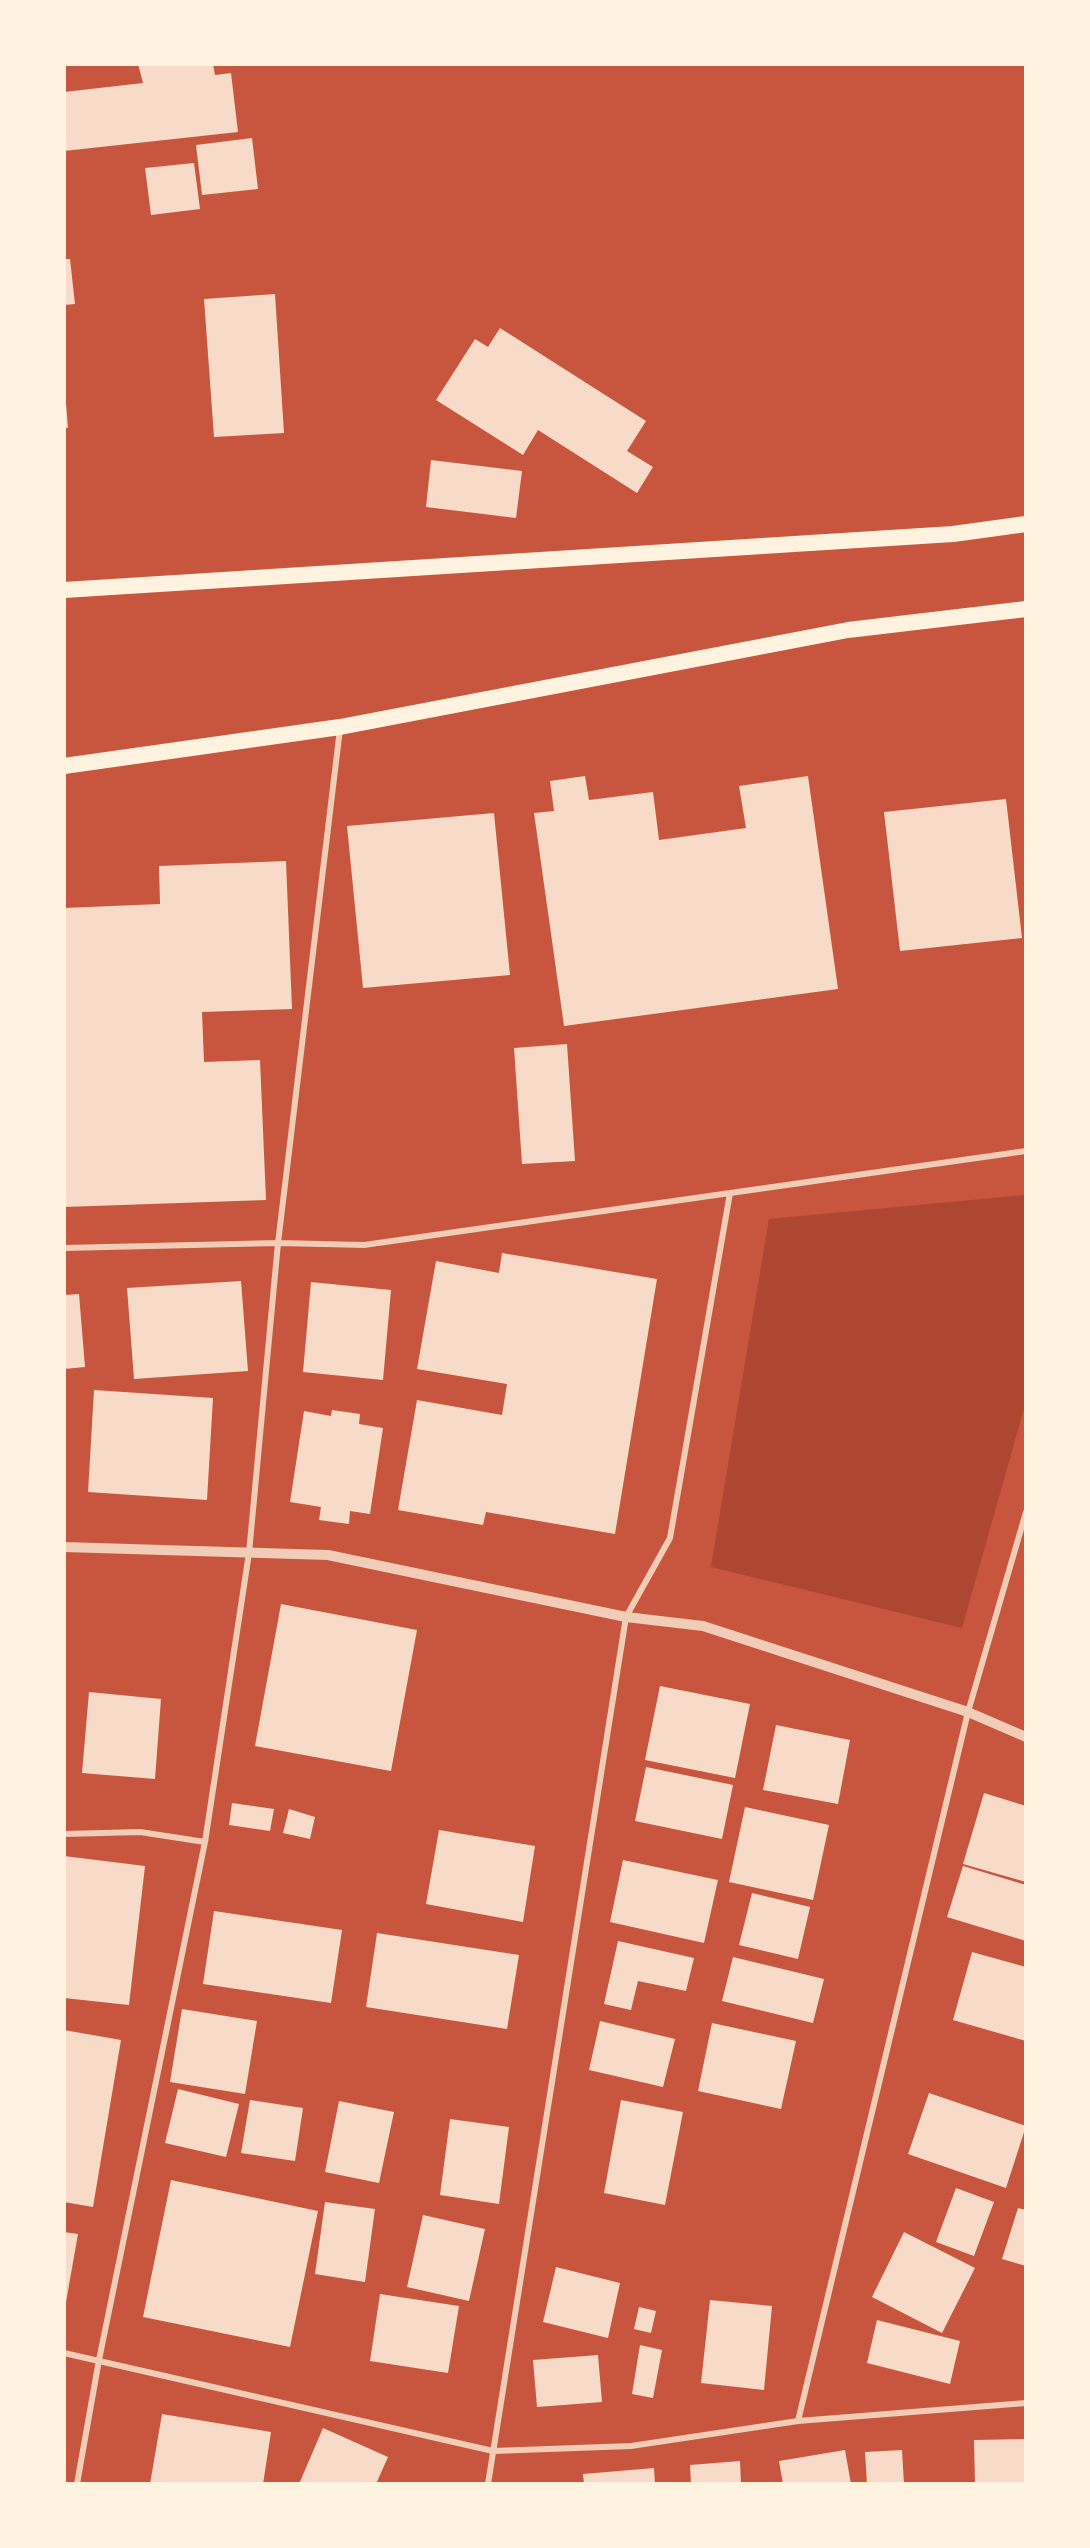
<!DOCTYPE html>
<style>
body{margin:0}
#map{position:relative;width:1090px;height:2548px;overflow:hidden;background:#c8553d;font-family:Manrope,sans-serif}
canvas{display:block}
.frame{position:absolute;inset:0;border:66px solid #fff3e0;pointer-events:none}
</style>
<div id="map">
<canvas width="1090" height="2548"></canvas>
<div class="frame"></div>
</div>
<script>
const ctx = document.querySelector('canvas').getContext('2d');
ctx.lineJoin = 'round';
function fill(path, color) {
  ctx.fillStyle = color;
  ctx.fill(path, 'evenodd');
}
function poly(rows) {
  const path = new Path2D();
  for (const r of rows) {
    path.moveTo(r[0], r[1]);
    for (let i = 2; i < r.length; i += 2) path.lineTo(r[i], r[i + 1]);
  }
  return path;
}
function strokePath(path, color, width, dash) {
  ctx.strokeStyle = color;
  ctx.lineWidth = width;
  ctx.lineCap = dash ? 'butt' : 'round';
  ctx.setLineDash(dash || []);
  ctx.stroke(path);
}
const green = poly([
 [1025,1195,1025,1405,962,1628,711,1567,769,1219]
]);
const building = poly([
 [138,64,213,64,215,75,231,73,238,132,64,151,64,92,143,83],
 [252,138,258,189,202,195,196,145],
 [194,163,200,209,151,215,145,168],
 [64,259,70,259,75,304,64,305],
 [275,294,284,433,214,437,204,299],
 [500,328,646,421,627,451,653,467,637,493,538,430,523,455,436,400,475,339,488,347],
 [66,403,68,428,64,428,64,404],
 [431,460,522,471,516,518,426,507],
 [585,776,589,800,653,792,659,840,746,828,739,786,808,776,838,989,564,1026,534,813,554,811,550,781],
 [1006,799,1022,938,900,951,884,812],
 [494,813,510,975,363,988,347,826],
 [286,861,292,1009,202,1012,204,1062,260,1060,266,1200,64,1207,64,908,160,904,159,866],
 [567,1044,575,1161,522,1164,514,1048],
 [502,1253,657,1279,615,1534,486,1512,483,1525,398,1510,417,1400,502,1415,507,1384,417,1369,436,1261,499,1273],
 [241,1281,248,1371,134,1379,127,1288],
 [311,1282,391,1290,383,1380,303,1372],
 [79,1294,85,1367,64,1369,64,1295],
 [94,1390,213,1398,207,1500,88,1492],
 [332,1410,360,1414,359,1424,383,1428,370,1514,350,1511,349,1524,319,1520,321,1507,290,1502,304,1411,331,1416],
 [281,1604,417,1630,391,1771,255,1746],
 [660,1686,750,1704,735,1778,645,1760],
 [89,1692,161,1699,155,1779,82,1773],
 [776,1725,850,1740,838,1804,763,1790],
 [646,1767,733,1785,722,1839,635,1821],
 [984,1793,1026,1806,1026,1882,963,1864],
 [232,1803,274,1809,270,1831,229,1825],
 [745,1807,829,1825,813,1900,729,1882],
 [289,1809,315,1817,310,1839,283,1833],
 [439,1830,535,1846,523,1922,426,1904],
 [64,1856,145,1866,129,2005,64,1998],
 [623,1860,718,1880,704,1943,610,1922],
 [963,1866,1026,1885,1026,1941,947,1917],
 [752,1893,810,1907,798,1959,739,1945],
 [214,1911,342,1930,331,2003,203,1984],
 [377,1933,519,1955,507,2029,366,2007],
 [618,1941,694,1958,686,1991,638,1981,631,2010,604,2004],
 [972,1952,1026,1967,1026,2041,953,2020],
 [733,1957,824,1979,813,2023,722,2001],
 [182,2009,257,2021,245,2094,170,2082],
 [600,2021,675,2039,663,2087,589,2070],
 [712,2023,796,2041,781,2109,698,2091],
 [64,2030,121,2040,93,2207,64,2202],
 [178,2089,239,2104,226,2157,165,2143],
 [929,2093,1026,2126,1006,2188,908,2154],
 [250,2100,303,2108,295,2161,241,2153],
 [621,2100,683,2112,665,2205,604,2193],
 [339,2101,394,2112,379,2183,325,2172],
 [450,2119,509,2127,499,2204,440,2195],
 [171,2180,318,2211,290,2347,143,2317],
 [956,2188,994,2202,974,2256,936,2242],
 [325,2202,375,2209,365,2282,315,2274],
 [1018,2208,1026,2210,1026,2266,1002,2259],
 [423,2215,485,2229,469,2301,407,2287],
 [64,2232,78,2234,66,2302,64,2302],
 [904,2232,975,2268,942,2333,872,2297],
 [556,2267,620,2283,608,2338,543,2322],
 [380,2294,459,2306,448,2373,370,2361],
 [710,2300,772,2306,764,2390,701,2383],
 [639,2307,656,2311,651,2333,634,2329],
 [877,2320,960,2341,950,2384,867,2363],
 [640,2345,662,2350,653,2398,632,2394],
 [598,2355,602,2402,537,2407,533,2360],
 [162,2414,271,2432,263,2484,150,2484],
 [323,2428,388,2457,376,2484,299,2484],
 [1026,2439,1026,2484,975,2484,974,2440],
 [845,2450,851,2484,783,2484,779,2461],
 [902,2450,904,2484,867,2484,865,2452],
 [740,2461,741,2484,691,2484,690,2465],
 [654,2468,655,2484,584,2484,583,2474]
]);
const minor = poly([
 [64,1248,278,1243,364,1245,1026,1151],
 [64,1834,140,1832,205,1842],
 [64,2353,493,2451,631,2446,798,2421,1026,2403],
 [798,2421,968,1712,1026,1512],
 [77,2484,99,2360,205,1842,249,1553,278,1243,340,729],
 [488,2484,626,1617,670,1538,730,1193]
]);
const tertiary = poly([
 [64,1547,328,1555,626,1617,703,1626,968,1712,1026,1737]
]);
const trunk = poly([
 [64,590,953,534,1026,524],
 [64,766,340,727,848,630,1026,609]
]);
fill(green, '#ae4732');
fill(building, '#f7dbc8');
strokePath(minor, '#f1ccb7', 6);
strokePath(tertiary, '#f1ccb7', 10);
strokePath(trunk, '#fff3e0', 16);
</script>
